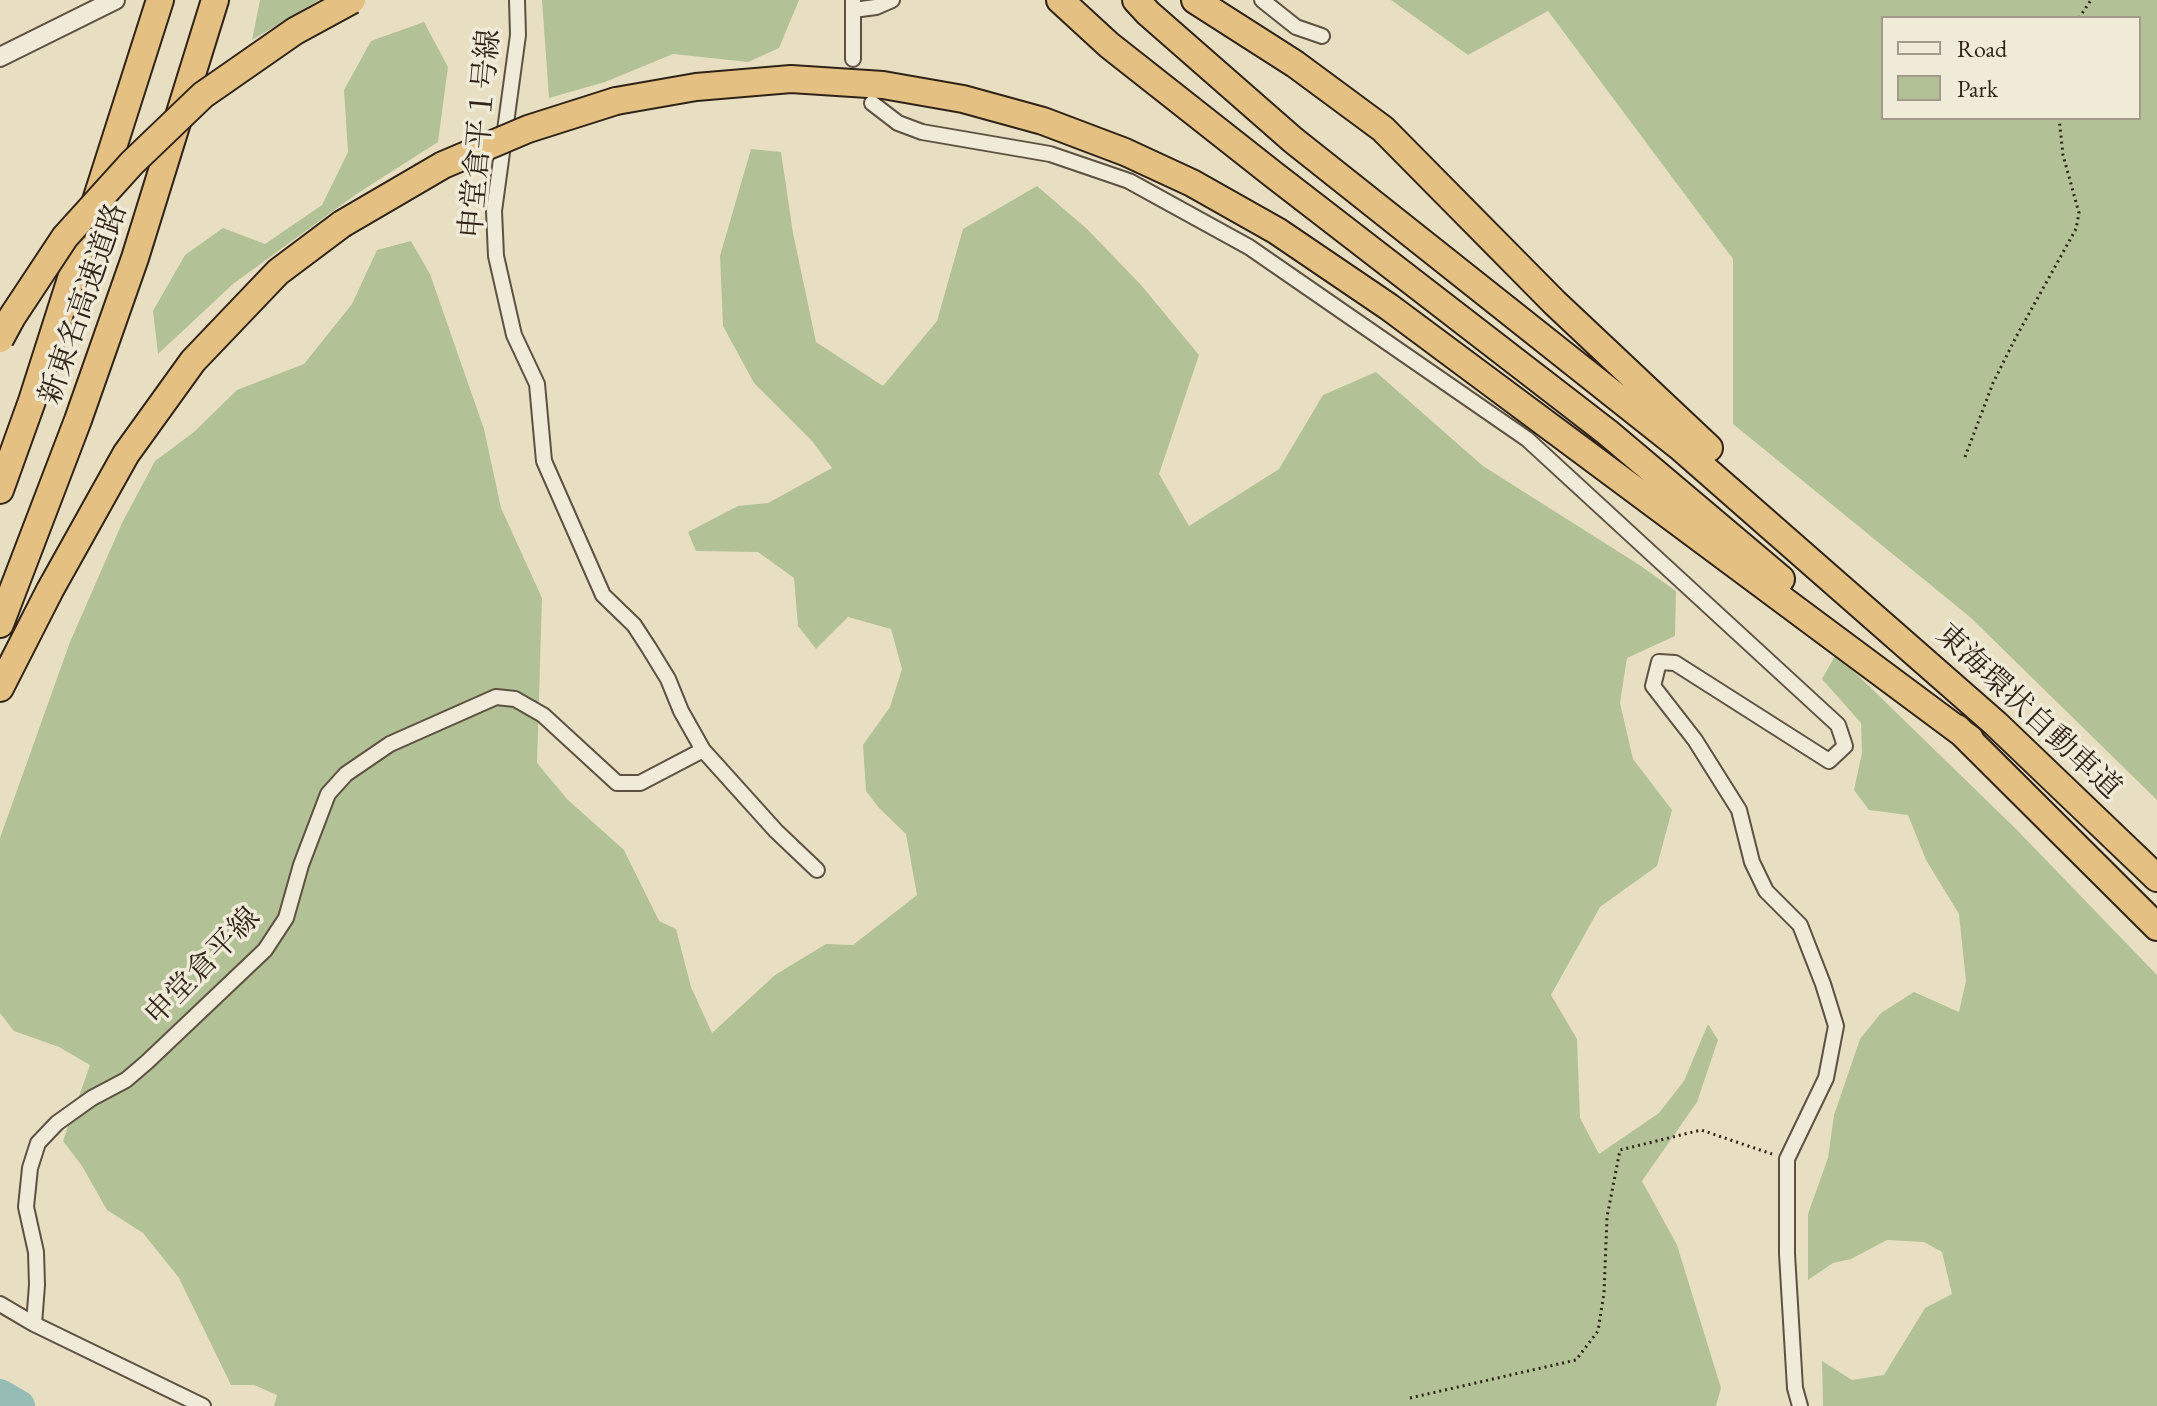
<!DOCTYPE html>
<meta charset="utf-8">
<style>
body{margin:0}
#map{position:relative;width:2157px;height:1406px;overflow:hidden;background:#e8dfc3;font-family:"EB Garamond",serif}
canvas{display:block}
.legend{position:absolute;left:1881px;top:16px;width:260px;height:104px;box-sizing:border-box;background:#f0ead8;border:2px solid #a39a8b;margin:0;padding:10px 14px;list-style:none;font-size:24px;color:#2f2317}
.legend li{display:flex;align-items:center;gap:16px;height:40px}
.legend b{width:40px;border:2px solid #a39a8b}
</style>
<div id="map">
<canvas width="2157" height="1406"></canvas>
<ul class="legend">
<li><b style="height:10px;background:#f0ead8"></b>Road</li>
<li><b style="height:22px;background:#b2c296"></b>Park</li>
</ul>
</div>
<script>
const ctx = document.querySelector('canvas').getContext('2d');
ctx.lineJoin = 'round';
function fill(path, color) {
  ctx.fillStyle = color;
  ctx.fill(path, 'evenodd');
}
function poly(rows) {
  const path = new Path2D();
  for (const r of rows) {
    path.moveTo(r[0], r[1]);
    for (let i = 2; i < r.length; i += 2) path.lineTo(r[i], r[i + 1]);
  }
  return path;
}
function strokePath(path, color, width, dash) {
  ctx.strokeStyle = color;
  ctx.lineWidth = width;
  ctx.lineCap = dash ? 'butt' : 'round';
  ctx.setLineDash(dash || []);
  ctx.stroke(path);
}
function label(font, color, halo, rows, align = 'center') {
  ctx.font = font + ' "EB Garamond","Noto Serif JP",serif';
  ctx.lineWidth = 7;
  ctx.setLineDash([]);
  ctx.textBaseline = 'middle';
  ctx.strokeStyle = halo;
  ctx.fillStyle = color;
  for (const [text, x, y, turn = 0] of rows) {
    ctx.save();
    ctx.translate(x, y);
    ctx.rotate((+turn || 0) * Math.PI / 180);
    ctx.textAlign = isNaN(turn) ? turn : align;
    if (halo) ctx.strokeText(text, 0, 0);
    ctx.fillText(text, 0, 0);
    ctx.restore();
  }
}
const green = poly([
 [260,0,319,0,252,40],
 [542,0,799,0,779,48,748,62,673,54,605,82,549,98],
 [1391,0,2157,0,2157,800,1970,617,1733,424,1733,259,1548,11,1468,55],
 [1883,18,2139,18,2139,118,1883,118],
 [424,22,448,67,438,142,355,195,233,284,158,354,153,311,185,255,223,228,265,244,322,205,348,152,344,90,371,41],
 [751,149,781,152,793,233,816,342,883,386,937,321,963,229,1037,186,1087,229,1141,285,1199,355,1159,474,1189,526,1279,469,1323,395,1376,372,1483,466,1641,566,1676,591,1675,636,1627,658,1620,703,1633,759,1672,810,1657,866,1600,907,1551,995,1577,1039,1580,1118,1599,1154,1659,1113,1684,1081,1708,1024,1718,1040,1697,1102,1642,1181,1677,1245,1721,1388,1716,1406,274,1406,277,1395,254,1385,231,1385,179,1278,143,1233,107,1210,82,1166,63,1141,90,1065,59,1047,14,1031,0,1013,0,838,70,642,122,523,155,461,194,432,237,390,304,364,352,304,377,250,411,241,430,274,484,429,501,508,542,598,537,763,567,799,624,850,659,921,676,929,691,987,712,1033,775,975,826,944,853,945,917,895,906,834,879,808,866,791,863,745,890,707,902,669,891,629,848,617,816,649,798,626,794,578,758,552,696,551,688,532,738,506,768,503,832,468,812,441,754,383,723,326,720,256],
 [1836,654,2016,829,2157,975,2157,1406,1823,1406,1822,1361,1852,1380,1884,1375,1925,1308,1952,1294,1942,1252,1924,1242,1887,1240,1851,1259,1833,1263,1808,1280,1808,1214,1828,1158,1834,1115,1860,1039,1881,1013,1914,992,1959,1012,1966,981,1959,914,1926,860,1908,815,1869,810,1854,790,1862,753,1861,723,1822,679]
]);
const river = poly([
 [0,1395,19,1406]
]);
const path = poly([
 [2079,18,2091,0],
 [1965,457,1993,383,2016,337,2076,229,2079,213,2063,155,2059,118],
 [1410,1398,1576,1360,1598,1331,1604,1293,1607,1217,1620,1150,1701,1130,1772,1154]
]);
const minor = poly([
 [517,0,518,35,494,211,496,256,514,335,537,384,544,461,603,595,634,625,649,648,668,679,681,711,703,750,776,831,817,870],
 [853,0,853,59],
 [1262,0,1296,27,1322,36],
 [853,10,876,7,892,0],
 [872,103,898,123,922,132,1050,154,1129,181,1249,247,1527,439,1838,725,1845,746,1829,761,1675,663,1659,662,1653,686,1695,740,1739,810,1752,862,1766,891,1800,925,1823,984,1836,1026,1826,1078,1787,1159,1787,1254,1795,1388,1800,1406],
 [0,1304,34,1324,203,1406],
 [34,1324,37,1285,36,1252,26,1207,30,1168,38,1143,57,1123,92,1098,126,1080,147,1062,265,950,286,918,301,865,328,794,346,774,390,744,496,697,515,699,543,715,617,783,640,783,703,750]
]);
const tertiary = poly([
 [0,57,115,0]
]);
const motorway = poly([
 [1060,0,1109,45,1274,175,1607,432,1781,579],
 [1136,0,1148,13,1293,140,1680,447,1996,724,2157,878],
 [1195,0,1295,64,1383,129,1555,303,1709,448],
 [616,101,696,87,791,79,883,85,963,99,1043,121,1125,152,1192,183,1277,231,1389,307,1970,739],
 [0,490,32,401,160,0],
 [0,624,78,420,135,258,215,0],
 [0,688,50,590,126,454,193,361,278,272,342,224],
 [1957,728,2157,927]
]);
const motorwayBridge = poly([
 [342,224,443,165,528,129,616,101],
 [0,339,12,317,65,237,132,163,203,95,295,31,352,0]
]);
const streetNames = [
 ["申堂倉平１号線",481,134,-85],
 ["新東名高速道路",84,304,-71],
 ["東海環状自動車道",2028,712,43],
 ["申堂倉平線",203,967,-46]
];
fill(green, '#b2c296');
strokePath(river, '#97bcb5', 32);
strokePath(minor, '#5d5242', 18);
strokePath(tertiary, '#5d5242', 22);
strokePath(motorway, '#2f2317', 30);
strokePath(path, '#2f2317', 3, [2, 4]);
strokePath(minor, '#f0ead8', 14);
strokePath(tertiary, '#f0ead8', 18);
strokePath(motorway, '#e4c082', 26);
strokePath(motorwayBridge, '#2f2317', 30, []);
strokePath(motorwayBridge, '#e4c082', 26);
label('30px', '#2f2317', '#f0ead8', streetNames);
</script>
